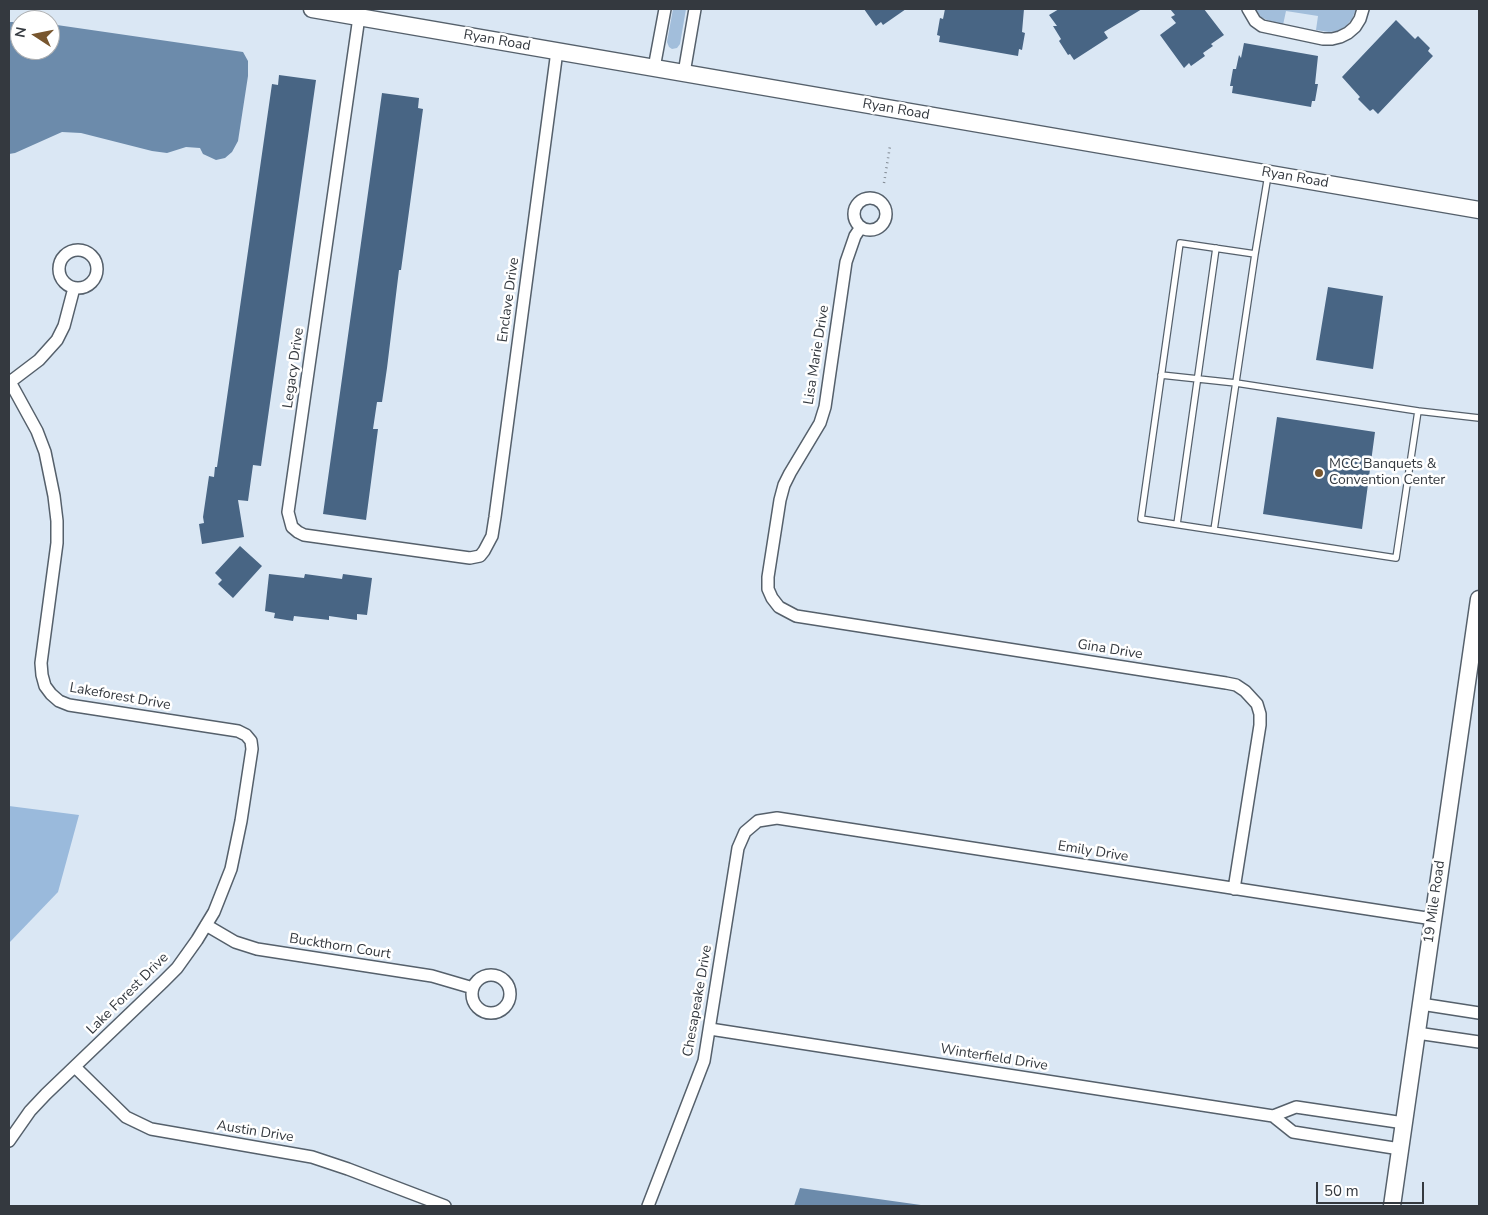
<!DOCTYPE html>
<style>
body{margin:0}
#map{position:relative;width:1488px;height:1215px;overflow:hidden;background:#dae7f4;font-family:"Nunito Sans",sans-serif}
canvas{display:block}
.frame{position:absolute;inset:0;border:10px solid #34393f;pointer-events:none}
.north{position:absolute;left:10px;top:10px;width:50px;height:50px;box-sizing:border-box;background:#fff;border:1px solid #aeb0b2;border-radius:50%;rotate:281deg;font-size:14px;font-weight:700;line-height:20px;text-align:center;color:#34393f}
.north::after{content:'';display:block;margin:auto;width:18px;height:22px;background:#78562e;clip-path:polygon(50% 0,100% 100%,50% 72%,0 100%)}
.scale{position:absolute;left:1316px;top:1182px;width:108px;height:22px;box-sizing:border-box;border:2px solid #34393f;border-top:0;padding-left:6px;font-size:15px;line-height:18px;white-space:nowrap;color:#34393f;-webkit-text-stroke:4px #fff;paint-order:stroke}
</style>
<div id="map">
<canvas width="1488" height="1215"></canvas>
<div class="frame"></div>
<div class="north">N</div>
<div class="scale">50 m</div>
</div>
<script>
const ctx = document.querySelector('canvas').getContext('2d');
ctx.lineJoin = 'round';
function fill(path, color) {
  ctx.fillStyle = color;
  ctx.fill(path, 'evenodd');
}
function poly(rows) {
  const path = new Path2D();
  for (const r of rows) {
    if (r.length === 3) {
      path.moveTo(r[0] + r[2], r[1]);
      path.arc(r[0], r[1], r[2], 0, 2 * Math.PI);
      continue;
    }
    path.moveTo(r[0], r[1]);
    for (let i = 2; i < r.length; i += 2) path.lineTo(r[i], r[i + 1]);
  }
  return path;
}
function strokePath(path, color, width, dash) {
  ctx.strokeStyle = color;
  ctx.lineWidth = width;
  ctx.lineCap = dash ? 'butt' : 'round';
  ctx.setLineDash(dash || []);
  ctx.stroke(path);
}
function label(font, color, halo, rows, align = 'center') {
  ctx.font = font + ' "Nunito Sans",sans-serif';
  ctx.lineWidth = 5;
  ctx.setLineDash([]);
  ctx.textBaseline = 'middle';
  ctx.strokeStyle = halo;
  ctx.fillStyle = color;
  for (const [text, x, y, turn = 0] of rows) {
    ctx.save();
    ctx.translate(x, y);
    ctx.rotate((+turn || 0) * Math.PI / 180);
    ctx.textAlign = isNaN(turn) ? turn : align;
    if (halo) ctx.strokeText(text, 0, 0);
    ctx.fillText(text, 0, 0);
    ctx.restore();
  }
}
const green = poly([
 [673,9,686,9,680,44,677,48,672,49,669,47,667,42],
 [1255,9,1356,9,1352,19,1346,26,1338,31,1329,32,1316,30,1318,16,1286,11,1283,25,1267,20,1261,17]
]);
const forest = poly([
 [9,806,79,815,58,892,9,943]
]);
const water = poly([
 [9,22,20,22,20,50,50,50,50,24,243,52,248,61,248,76,238,141,232,152,225,158,216,160,203,154,200,148,186,147,167,153,152,151,81,133,62,132,15,153,9,154],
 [800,1188,928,1206,794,1206]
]);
const building = poly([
 [864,9,906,9,883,25,881,22,876,26],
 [945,9,1024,9,1022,32,1025,33,1022,50,1019,49,1018,56,939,42,940,36,937,35,940,18,943,19],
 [1059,9,1142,9,1104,32,1108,38,1074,60,1070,54,1068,55,1059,41,1061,39,1053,26,1057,26,1049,15],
 [1170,9,1204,9,1224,35,1211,44,1213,46,1203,53,1205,56,1191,66,1189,63,1184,68,1160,35,1176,23,1171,17,1175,15],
 [1396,20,1415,39,1418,36,1430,48,1428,51,1433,56,1378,114,1373,109,1370,111,1358,99,1360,97,1342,77],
 [1244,43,1318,56,1315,84,1318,84,1315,101,1312,101,1311,107,1232,93,1233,86,1230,86,1233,69,1236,69,1239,55,1241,58],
 [279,75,316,80,261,466,253,465,248,501,238,500,244,537,202,544,199,524,204,523,203,517,209,476,214,477,215,467,217,467,272,84,278,85],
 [382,93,419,98,418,108,423,109,401,270,399,270,387,368,382,402,377,402,373,429,378,429,366,520,323,514],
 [1328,287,1383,296,1373,369,1316,360],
 [1277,417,1375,432,1362,529,1263,514],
 [240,546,262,566,233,598,218,584,222,580,215,573],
 [269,574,304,578,305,574,342,579,343,574,372,578,367,615,357,614,357,620,329,616,329,620,294,616,293,621,274,618,275,613,265,611]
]);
const path = poly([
 [884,183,890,146]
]);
const service = poly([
 [1268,175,1255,254,1180,243,1141,519,1396,558,1418,411,1479,418],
 [1161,375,1236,383,1418,411],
 [1177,524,1216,248],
 [1214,530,1255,254]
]);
const minor = poly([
 [1248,9,1255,21,1262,26,1323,39,1332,39,1340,37,1348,33,1355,27,1360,19,1363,9],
 [359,17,288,512,292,527,298,532,304,535,470,558,480,556,484,551,492,536,495,517,557,51],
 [654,68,665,9],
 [684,73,695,9],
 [870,214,16],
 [861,227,855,236,846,262,825,407,820,423,790,473,784,485,780,500,768,577,768,589,772,598,779,607,796,616,1226,683,1236,685,1245,691,1257,704,1260,714,1260,725,1234,889],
 [78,269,19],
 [9,380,37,431,45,452,54,496,57,521,57,543,41,663,42,675,45,686,51,694,59,701,69,705,238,731,246,735,251,741,252,749,241,821,231,869,214,912,197,940,177,968,163,982,46,1094,30,1111,9,1141],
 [10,382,39,360,57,340,64,326,74,288],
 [206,925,235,942,257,949,432,976,473,988],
 [491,994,19],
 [1421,1004,1479,1013],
 [710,1029,1273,1116,1296,1107,1404,1123],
 [1417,1033,1479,1042],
 [75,1067,126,1117,151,1129,312,1157,348,1169,445,1206],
 [1273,1116,1293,1132,1400,1149],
 [648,1206,704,1061,738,848,745,832,758,821,777,818,1433,919]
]);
const secondary = poly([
 [312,9,1479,210],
 [1392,1206,1479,599]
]);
const markers = [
 [1319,473,5,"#78562e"]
];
const streetNames = [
 ["Ryan Road",497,41,10],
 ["Ryan Road",896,110,10],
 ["Ryan Road",1295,178,10],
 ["Enclave Drive",509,300,-82],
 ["Lisa Marie Drive",817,355,-81],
 ["Legacy Drive",294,368,-82],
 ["Gina Drive",1110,650,9],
 ["Lakeforest Drive",120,697,10],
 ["Emily Drive",1093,852,9],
 ["19 Mile Road",1435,902,-82],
 ["Buckthorn Court",340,947,9],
 ["Lake Forest Drive",128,994,-45],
 ["Chesapeake Drive",698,1001,-80],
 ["Winterfield Drive",994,1058,9],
 ["Austin Drive",255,1132,9]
];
const poiNames = [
 ["MCC Banquets &",1329,465],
 ["Convention Center",1329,481]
];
fill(green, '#a2bedb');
fill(forest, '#9abadc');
fill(water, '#6c8bab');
fill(building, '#486584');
strokePath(service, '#55606b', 8);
strokePath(minor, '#55606b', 14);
strokePath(secondary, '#55606b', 19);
strokePath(path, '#808992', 2.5, [1, 4]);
strokePath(service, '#fff', 5.5);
strokePath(minor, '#fff', 11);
strokePath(secondary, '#fff', 16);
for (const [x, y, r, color] of markers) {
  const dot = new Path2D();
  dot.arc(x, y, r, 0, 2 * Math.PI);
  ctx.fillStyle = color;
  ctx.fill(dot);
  strokePath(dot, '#fff', 2);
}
label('14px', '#34393f', '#fff', streetNames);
label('14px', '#34393f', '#fff', poiNames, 'left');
</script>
